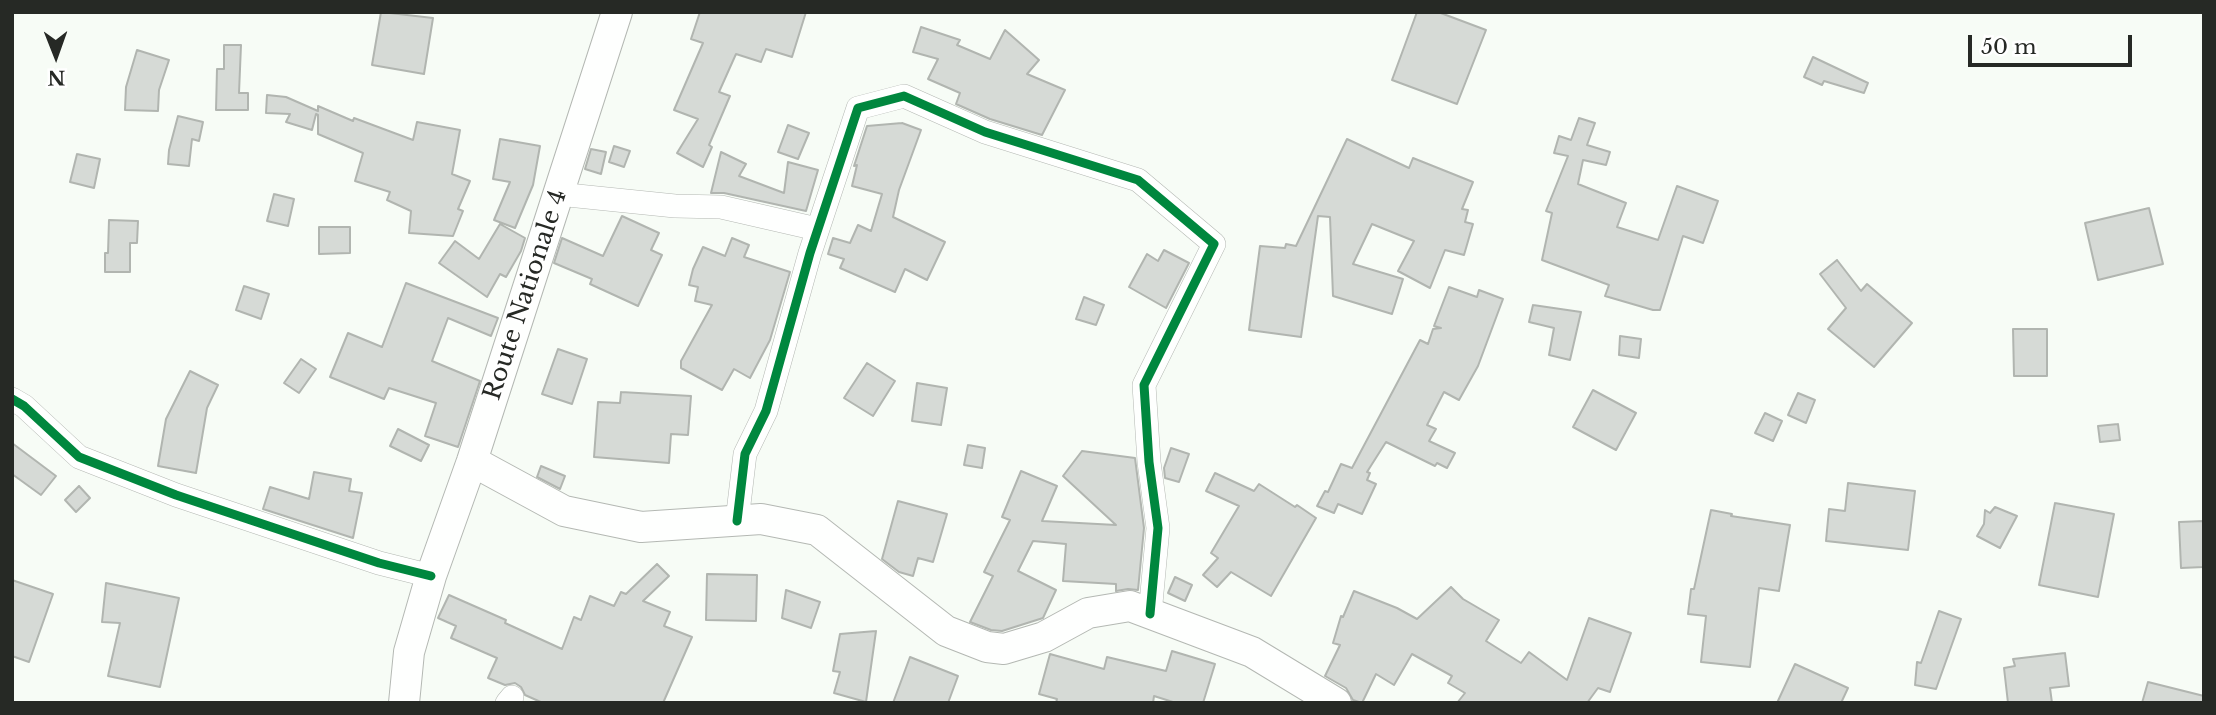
<!DOCTYPE html>
<style>
body{margin:0}
#map{position:relative;width:2216px;height:715px;overflow:hidden;background:#f7fcf6;font-family:"Libre Baskerville",serif}
canvas{display:block}
.frame{position:absolute;inset:0;border:14px solid #262925;pointer-events:none}
.north{position:absolute;left:21px;top:21px;width:70px;height:70px;-webkit-text-stroke:5px #fff;paint-order:stroke;rotate:179deg;font-size:19px;font-weight:700;line-height:28px;text-align:center;color:#262925}
.north::after{content:'';display:block;margin:auto;width:24px;height:32px;background:#262925;clip-path:polygon(50% 0,100% 100%,50% 72%,0 100%)}
.scale{position:absolute;left:1968px;top:35px;width:164px;height:32px;box-sizing:border-box;border:4px solid #262925;border-top:0;padding-left:9px;font-size:21px;line-height:24px;white-space:nowrap;color:#262925;-webkit-text-stroke:5px #fff;paint-order:stroke}
</style>
<div id="map">
<canvas width="2216" height="715"></canvas>
<div class="frame"></div>
<div class="north">N</div>
<div class="scale">50 m</div>
</div>
<script>
const ctx = document.querySelector('canvas').getContext('2d');
ctx.lineJoin = 'round';
function fill(path, color) {
  ctx.fillStyle = color;
  ctx.fill(path, 'evenodd');
}
function poly(rows) {
  const path = new Path2D();
  for (const r of rows) {
    path.moveTo(r[0], r[1]);
    for (let i = 2; i < r.length; i += 2) path.lineTo(r[i], r[i + 1]);
  }
  return path;
}
function strokePath(path, color, width, dash) {
  ctx.strokeStyle = color;
  ctx.lineWidth = width;
  ctx.lineCap = dash ? 'butt' : 'round';
  ctx.setLineDash(dash || []);
  ctx.stroke(path);
}
function label(font, color, halo, rows, align = 'center') {
  ctx.font = font + ' "Libre Baskerville",serif';
  ctx.lineWidth = 5;
  ctx.setLineDash([]);
  ctx.textBaseline = 'middle';
  ctx.strokeStyle = halo;
  ctx.fillStyle = color;
  for (const [text, x, y, turn = 0] of rows) {
    ctx.save();
    ctx.translate(x, y);
    ctx.rotate((+turn || 0) * Math.PI / 180);
    ctx.textAlign = isNaN(turn) ? turn : align;
    if (halo) ctx.strokeText(text, 0, 0);
    ctx.fillText(text, 0, 0);
    ctx.restore();
  }
}
const building = poly([
 [381,12,433,18,424,74,372,65,381,12],
 [700,12,806,12,792,57,766,49,761,62,736,54,719,92,730,96,709,145,712,147,703,167,677,153,698,119,674,110,703,43,691,39,700,12],
 [1417,12,1438,12,1486,30,1457,104,1392,80,1417,12],
 [921,27,960,40,957,45,990,59,1005,30,1039,60,1027,74,1065,90,1042,135,990,119,956,104,960,93,928,79,938,59,913,52,921,27],
 [224,45,241,45,239,93,248,93,248,110,216,110,217,69,224,69,224,45],
 [137,50,169,60,159,90,158,111,125,110,126,87,137,50],
 [1813,57,1868,83,1864,93,1824,81,1822,85,1804,77,1813,57],
 [267,95,286,97,318,111,318,106,353,121,354,118,413,140,417,122,460,130,452,174,470,181,458,209,463,211,453,236,409,233,411,211,387,200,390,192,355,181,363,153,318,134,318,115,316,114,312,130,286,122,290,114,266,113,267,95],
 [178,116,203,122,199,141,192,139,189,166,168,164,169,150,178,116],
 [1579,118,1595,123,1587,145,1610,152,1606,165,1583,160,1578,184,1626,203,1617,227,1658,240,1677,186,1718,201,1703,243,1683,236,1660,310,1653,310,1605,296,1609,285,1542,260,1552,213,1546,211,1568,156,1554,153,1559,136,1571,140,1579,118],
 [902,123,921,130,899,190,893,217,945,242,927,280,905,269,895,292,840,268,844,259,828,254,833,238,850,243,858,225,871,231,882,194,852,186,857,165,854,166,867,126,902,123],
 [788,125,809,133,798,159,778,152,788,125],
 [500,139,540,146,533,185,515,228,494,220,510,182,493,179,500,139],
 [1347,139,1409,168,1413,158,1473,182,1462,209,1468,210,1465,222,1473,224,1464,255,1445,250,1430,288,1398,271,1414,241,1372,224,1353,264,1403,279,1392,314,1333,296,1330,217,1318,216,1301,337,1249,330,1260,246,1285,248,1286,244,1296,246,1347,139],
 [614,146,630,151,624,167,609,162,614,146],
 [591,149,606,152,601,174,585,169,591,149],
 [721,152,746,164,739,176,784,193,788,162,818,170,806,211,724,193,711,193,721,152],
 [77,154,100,159,94,188,70,182,77,154],
 [274,194,294,199,288,226,267,221,274,194],
 [2149,208,2163,264,2098,280,2085,223,2149,208],
 [622,216,659,233,651,250,662,255,638,306,590,284,592,279,554,263,562,238,603,256,622,216],
 [109,220,138,221,137,243,130,243,130,272,105,272,105,253,108,253,109,220],
 [500,224,525,238,521,251,506,277,500,274,487,297,439,263,455,241,479,259,500,224],
 [319,227,350,227,350,253,319,254,319,227],
 [732,238,749,245,744,257,790,272,770,340,750,378,734,369,722,390,681,368,681,361,712,305,695,301,698,287,689,285,693,269,703,247,725,256,732,238],
 [1164,250,1189,263,1166,308,1129,287,1147,254,1158,261,1164,250],
 [1837,260,1861,291,1867,284,1912,323,1874,367,1828,329,1846,308,1820,274,1837,260],
 [406,283,498,318,491,336,448,318,432,361,480,381,458,447,425,436,436,403,389,388,384,399,330,377,348,333,382,347,406,283],
 [244,286,269,294,261,319,236,310,244,286],
 [1449,287,1477,297,1479,290,1503,299,1478,366,1459,400,1444,392,1427,425,1436,429,1429,441,1455,453,1447,468,1437,463,1435,466,1386,442,1367,472,1370,473,1367,480,1376,484,1362,514,1338,504,1334,513,1317,506,1325,491,1328,492,1341,464,1352,468,1420,340,1428,344,1433,329,1441,328,1434,326,1449,287],
 [1084,297,1104,305,1096,325,1076,319,1084,297],
 [1533,305,1581,312,1570,360,1549,355,1554,328,1529,322,1533,305],
 [2013,329,2047,329,2047,376,2014,376,2013,329],
 [1620,336,1641,339,1639,358,1619,355,1620,336],
 [558,349,587,359,572,404,542,394,558,349],
 [301,359,316,369,299,393,284,383,301,359],
 [867,363,895,381,873,416,844,398,867,363],
 [190,371,218,385,207,408,196,473,158,466,166,419,190,371],
 [917,383,947,388,941,425,912,421,917,383],
 [1593,390,1636,413,1616,450,1573,427,1593,390],
 [621,392,691,396,688,435,671,434,669,463,594,457,598,402,620,403,621,392],
 [1798,393,1815,400,1806,423,1788,415,1798,393],
 [1765,413,1782,421,1773,441,1755,433,1765,413],
 [2118,424,2120,440,2100,442,2098,426,2118,424],
 [398,429,429,445,421,461,390,446,398,429],
 [12,443,56,476,41,495,12,474,12,443],
 [968,445,985,448,982,468,964,465,968,445],
 [1171,448,1189,454,1179,482,1165,478,1164,468,1171,448],
 [1082,451,1135,458,1144,528,1138,590,1128,589,1116,591,1116,584,1063,581,1066,544,1033,541,1018,571,1056,590,1043,618,1002,631,991,630,970,622,993,576,984,572,1010,520,1002,517,1021,471,1057,486,1042,521,1116,525,1063,476,1082,451],
 [541,466,565,476,560,489,537,477,541,466],
 [314,472,351,479,349,491,362,493,353,538,263,509,270,487,309,499,314,472],
 [1215,473,1254,491,1259,484,1295,507,1297,505,1316,518,1271,596,1231,572,1217,587,1203,575,1218,558,1211,553,1239,506,1206,491,1215,473],
 [1848,483,1915,491,1908,550,1826,541,1829,509,1845,511,1848,483],
 [79,486,90,498,76,512,65,500,79,486],
 [898,501,947,514,933,562,918,558,913,576,899,572,882,559,898,501],
 [2055,503,2114,514,2098,597,2039,585,2055,503],
 [1995,507,2017,516,2000,548,1977,536,1984,524,1985,510,1990,513,1995,507],
 [1711,510,1732,514,1731,516,1790,525,1779,591,1759,588,1750,667,1701,662,1706,616,1688,614,1691,589,1694,589,1711,510],
 [2204,521,2204,567,2181,568,2179,522,2204,521],
 [657,564,669,576,643,601,670,612,664,626,692,637,663,703,543,703,525,695,521,687,515,683,505,685,488,678,497,658,451,638,456,626,438,618,449,595,506,620,505,623,562,649,574,617,581,620,590,596,614,606,621,592,626,594,657,564],
 [707,574,757,575,756,621,706,620,707,574],
 [1175,577,1192,585,1185,601,1168,593,1175,577],
 [12,580,53,594,29,662,12,656,12,580],
 [106,583,179,598,160,687,108,676,120,623,102,622,106,583],
 [1451,587,1463,599,1499,620,1486,641,1521,663,1529,652,1567,680,1589,618,1631,633,1610,692,1598,688,1587,703,1457,703,1465,693,1448,683,1452,676,1412,654,1394,685,1376,674,1362,703,1353,700,1346,688,1325,676,1340,645,1333,643,1341,616,1343,617,1354,591,1397,608,1417,619,1451,587],
 [786,590,820,602,811,628,782,618,786,590],
 [1939,611,1961,619,1936,689,1915,685,1917,662,1921,663,1939,611],
 [876,631,866,702,834,693,840,672,833,671,840,634,876,631],
 [1172,651,1215,664,1203,703,1176,703,1154,696,1153,703,1056,703,1057,699,1039,694,1050,654,1104,669,1107,657,1166,671,1172,651],
 [2065,653,2069,686,2050,688,2052,703,2008,703,2004,668,2015,666,2013,659,2065,653],
 [910,657,958,676,948,703,893,703,910,657],
 [1795,664,1848,688,1841,703,1777,703,1795,664],
 [2148,682,2204,696,2204,703,2142,703,2148,682]
]);
const minor = poly([
 [558,194,675,206,721,207,817,229],
 [12,399,24,406,79,457,176,495,379,563,431,576],
 [737,521,745,454,766,411,810,253,858,108,904,96,985,132,1138,180,1214,244,1144,385,1149,462,1158,528,1150,614],
 [507,703,512,697]
]);
const major = poly([
 [472,461,564,511,641,527,761,519,817,530,946,631,987,647,1004,649,1044,637,1088,613,1130,606,1252,652,1336,703],
 [404,703,409,652,431,576,472,461,617,12]
]);
const cycleway = poly([
 [12,399,24,406,79,457,176,495,379,563,431,576],
 [737,521,745,454,766,411,810,253,858,108,904,96,985,132,1138,180,1214,244,1144,385,1149,462,1158,528,1150,614]
]);
const streetNames = [
 ["Route Nationale 4",526,295,-72]
];
fill(building, '#d6dad6');
strokePath(building, '#b1b5b0', 2);
strokePath(minor, '#b4b8b3', 24);
strokePath(major, '#b4b8b3', 32);
strokePath(minor, '#fefffe', 23);
strokePath(major, '#fefffe', 30);
strokePath(cycleway, '#00873e', 9);
label('24px', '#262925', '#fff', streetNames);
</script>
